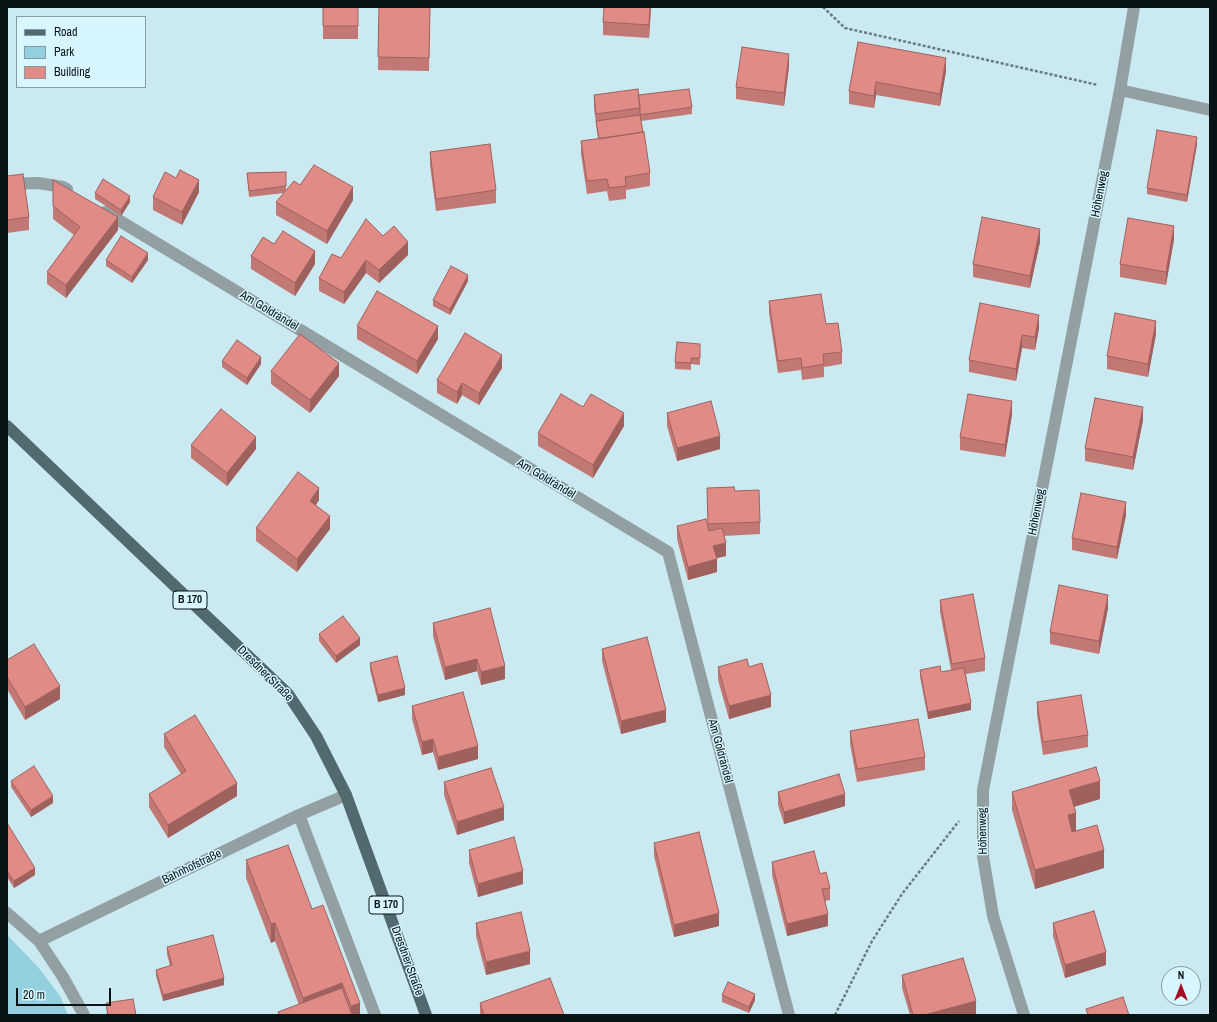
<!DOCTYPE html>
<meta charset="utf-8">
<style>
body{margin:0}
#map{position:relative;width:1217px;height:1022px;overflow:hidden;background:#cae9f1;font-family:"Archivo Narrow",sans-serif}
canvas{display:block}
.frame{position:absolute;inset:0;border:8px solid #081316;pointer-events:none}
.legend{position:absolute;left:16px;top:16px;width:130px;height:72px;box-sizing:border-box;background:#d7f6ff;border:1px solid #849ba2;margin:0;padding:5px 7px;list-style:none;font-size:12px;color:#081316}
.legend li{display:flex;align-items:center;gap:8px;height:20px}
.legend b{width:20px;border:1px solid #849ba2}
.north{position:absolute;left:1161px;top:966px;width:40px;height:40px;box-sizing:border-box;background:#d7f6ff;border:1px solid #849ba2;border-radius:50%;rotate:0deg;font-size:11px;font-weight:700;line-height:16px;text-align:center;color:#081316}
.north::after{content:'';display:block;margin:auto;width:14px;height:18px;background:#a50c23;clip-path:polygon(50% 0,100% 100%,50% 72%,0 100%)}
.scale{position:absolute;left:16px;top:988px;width:95px;height:18px;box-sizing:border-box;border:2px solid #081316;border-top:0;padding-left:5px;font-size:12px;line-height:14px;white-space:nowrap;color:#081316;-webkit-text-stroke:3px #d7f6ff;paint-order:stroke}
</style>
<div id="map">
<canvas width="1217" height="1022"></canvas>
<div class="frame"></div>
<ul class="legend">
<li><b style="height:5px;background:#51696f"></b>Road</li>
<li><b style="height:11px;background:#93cfde"></b>Park</li>
<li><b style="height:11px;background:#e18b87"></b>Building</li>
</ul>
<div class="north">N</div>
<div class="scale">20 m</div>
</div>
<script>
const ctx = document.querySelector('canvas').getContext('2d');
ctx.lineJoin = 'round';
function fill(path, color) {
  ctx.fillStyle = color;
  ctx.fill(path, 'evenodd');
}
function poly(rows) {
  const path = new Path2D();
  for (const r of rows) {
    path.moveTo(r[0], r[1]);
    for (let i = 2; i < r.length; i += 2) path.lineTo(r[i], r[i + 1]);
  }
  return path;
}
function strokePath(path, color, width, dash) {
  ctx.strokeStyle = color;
  ctx.lineWidth = width;
  ctx.lineCap = dash ? 'butt' : 'round';
  ctx.setLineDash(dash || []);
  ctx.stroke(path);
}
function label(font, color, halo, rows, align = 'center') {
  ctx.font = font + ' "Archivo Narrow",sans-serif';
  ctx.lineWidth = 3;
  ctx.setLineDash([]);
  ctx.textBaseline = 'middle';
  ctx.strokeStyle = halo;
  ctx.fillStyle = color;
  for (const [text, x, y, turn = 0] of rows) {
    ctx.save();
    ctx.translate(x, y);
    ctx.rotate((+turn || 0) * Math.PI / 180);
    ctx.textAlign = isNaN(turn) ? turn : align;
    if (halo) ctx.strokeText(text, 0, 0);
    ctx.fillText(text, 0, 0);
    ctx.restore();
  }
}
const green = poly([
 [7,935,38,967,60,996,68,1015,7,1015]
]);
const path = poly([
 [823,7,845,28,1098,85],
 [835,1015,872,941,902,894,959,821]
]);
const minor = poly([
 [1120,90,1210,110],
 [7,184,38,183,63,187,67,189],
 [105,212,668,552,789,1015],
 [299,815,375,1015],
 [7,913,39,941,63,977,84,1015],
 [39,941,299,815,346,795],
 [1024,1015,993,916,983,856,983,790,1120,90,1134,7]
]);
const major = poly([
 [7,426,288,694,316,736,346,795,426,1015]
]);
const wall = poly([
 [323,7,358,7,358,39,323,39],
 [379,7,430,7,429,71,378,70],
 [651,7,649,38,603,35,603,22],
 [858,42,946,71,940,106,876,95,874,108,849,104,849,91],
 [789,66,784,106,736,99,736,87],
 [594,95,638,95,692,107,692,114,641,121,650,173,650,186,626,190,626,199,609,201,607,191,587,194,581,154,581,141,598,139,594,108],
 [1197,144,1187,202,1147,194,1147,188],
 [430,152,496,190,496,203,436,211,430,165],
 [286,172,286,190,300,185,353,200,327,244,276,215,276,202,284,193,249,197,247,173],
 [7,176,29,217,29,230,7,233],
 [176,178,199,192,182,225,153,210,153,197],
 [53,180,118,230,66,298,47,284,47,272,74,235,53,219],
 [95,193,130,202,121,216,95,199],
 [383,236,408,255,379,283,366,273,344,304,319,291,319,278,341,258],
 [1174,239,1166,285,1120,277,1120,264],
 [1040,242,1030,288,973,277,973,264],
 [274,244,315,264,295,296,251,269,251,256],
 [106,260,148,260,132,283,106,266],
 [468,281,450,315,433,306,433,300],
 [769,301,826,324,842,352,842,364,824,367,824,377,802,380,801,370,778,373,769,313],
 [357,326,438,339,417,374,357,339],
 [1039,328,1035,350,1022,348,1016,381,969,372,969,360],
 [1156,334,1148,377,1107,369,1107,356],
 [700,350,700,365,691,364,691,370,675,369,675,362],
 [222,361,261,364,247,385,222,367],
 [502,368,479,405,462,395,457,404,437,393,437,380],
 [271,371,339,376,310,413,271,384],
 [583,407,624,426,593,478,538,446,538,433],
 [667,413,720,449,677,461,667,426],
 [1012,414,1005,457,960,450,960,437],
 [1143,420,1133,470,1085,461,1085,448],
 [191,445,256,449,227,486,191,458],
 [707,488,735,491,760,522,760,534,724,536,726,556,716,558,717,572,688,580,677,539,677,526,708,525],
 [319,500,316,505,330,529,297,572,256,541,256,528],
 [1126,515,1117,559,1072,550,1072,538],
 [940,600,985,658,985,671,966,674,971,710,928,719,920,677,920,670,941,672,951,670,940,612],
 [1108,608,1099,654,1050,644,1050,632],
 [433,623,505,679,481,685,477,671,445,680,433,636],
 [319,634,360,645,336,663,319,641],
 [602,649,666,722,621,734,602,661],
 [7,660,60,699,25,720,7,689],
 [370,663,405,695,378,702,370,670],
 [718,667,749,667,771,707,729,719,718,680],
 [1037,702,1088,735,1088,747,1043,755,1037,715],
 [412,706,478,759,438,770,433,752,422,755,412,719],
 [850,731,925,757,925,770,857,782,850,744],
 [164,734,237,796,168,838,149,807,149,794,181,774,164,747],
 [11,781,53,803,31,817,11,787],
 [444,782,504,820,457,835,444,795],
 [778,792,845,806,784,824,778,805],
 [1012,792,1100,799,1074,807,1076,831,1104,868,1035,889,1012,810],
 [7,823,35,875,14,888,7,877],
 [654,843,719,926,674,937,654,856],
 [469,850,523,884,478,897,469,863],
 [246,860,312,909,360,1015,278,1015,278,1012,299,1005,275,941,271,943,246,878],
 [772,862,820,874,830,888,830,900,825,901,828,926,787,936,772,875],
 [476,923,530,964,486,975,476,936],
 [1053,923,1106,965,1065,978,1053,936],
 [167,947,224,985,163,1001,156,976,156,970,170,966,167,954],
 [902,975,976,1014,971,1015,910,1015,902,988],
 [722,995,755,1000,749,1013,722,1002],
 [106,1003,136,1015,107,1015],
 [480,1003,564,1015,480,1015]
]);
const shadedWall = poly([
 [650,7,651,7,649,38,649,25],
 [789,54,789,66,784,106,784,93],
 [946,58,946,71,940,106,940,94],
 [876,82,876,95,874,108,874,96],
 [1197,137,1197,144,1187,202,1187,195],
 [199,180,199,192,182,225,182,212],
 [353,187,353,200,327,244,327,231],
 [130,196,130,202,121,216,121,210],
 [118,217,118,230,66,298,66,285],
 [1174,226,1174,239,1166,285,1166,272],
 [1040,229,1040,242,1030,288,1030,276],
 [408,242,408,255,379,283,379,270],
 [315,251,315,264,295,296,295,283],
 [148,253,148,260,132,283,132,277],
 [366,260,366,273,344,304,344,292],
 [468,275,468,281,450,315,450,309],
 [1039,315,1039,328,1035,350,1035,337],
 [1156,321,1156,334,1148,377,1148,364],
 [438,326,438,339,417,374,417,361],
 [1022,335,1022,348,1016,381,1016,369],
 [502,355,502,368,479,405,479,393],
 [261,357,261,364,247,385,247,378],
 [339,363,339,376,310,413,310,400],
 [462,383,462,395,457,404,457,392],
 [1012,401,1012,414,1005,457,1005,445],
 [1143,407,1143,420,1133,470,1133,457],
 [624,413,624,426,593,478,593,465],
 [720,436,720,449,677,461,677,448],
 [256,437,256,449,227,486,227,473],
 [319,488,319,500,310,514,310,501],
 [1126,502,1126,515,1117,559,1117,547],
 [330,516,330,529,297,572,297,559],
 [726,543,726,556,713,559,713,546],
 [717,559,717,572,688,580,688,567],
 [1108,595,1108,608,1099,654,1099,641],
 [360,638,360,645,336,663,336,656],
 [477,659,477,671,445,680,445,667],
 [505,666,505,679,481,685,481,672],
 [60,686,60,699,25,720,25,707],
 [405,688,405,695,378,702,378,695],
 [771,695,771,707,729,719,729,706],
 [971,703,971,710,928,719,928,712],
 [666,710,666,722,621,734,621,721],
 [433,739,433,752,422,755,422,742],
 [478,746,478,759,438,770,438,757],
 [1100,781,1100,799,1069,808,1069,790],
 [237,783,237,796,168,838,168,825],
 [845,794,845,806,784,824,784,812],
 [53,796,53,803,31,817,31,810],
 [504,807,504,820,457,835,457,822],
 [1076,813,1076,831,1068,833,1068,815],
 [1104,850,1104,868,1035,889,1035,870],
 [35,868,35,875,14,888,14,881],
 [523,871,523,884,478,897,478,884],
 [719,913,719,926,674,937,674,925],
 [828,914,828,926,787,936,787,924],
 [275,923,275,941,271,943,271,924],
 [530,951,530,964,486,975,486,962],
 [1106,952,1106,965,1065,978,1065,965],
 [224,978,224,985,163,1001,163,995],
 [342,983,342,1001,303,1015,303,998],
 [755,994,755,1000,749,1013,749,1007],
 [976,1001,976,1014,971,1015,924,1015],
 [360,1003,360,1015,351,1015,351,1006]
]);
const building = poly([
 [323,7,358,7,358,26,323,26,323,7],
 [379,7,430,7,429,58,378,57,379,7],
 [604,7,650,7,649,25,603,22,604,7],
 [858,42,946,58,940,94,876,82,874,96,849,91,858,42],
 [742,47,789,54,784,93,736,87,742,47],
 [638,89,640,108,596,114,594,95,638,89],
 [689,89,692,107,640,115,640,108,638,95,689,89],
 [640,115,643,132,599,139,596,121,640,115],
 [1157,130,1197,137,1187,195,1147,188,1157,130],
 [644,132,650,173,625,177,626,186,609,188,607,179,587,181,581,141,644,132],
 [490,144,496,190,436,199,430,152,490,144],
 [314,165,353,187,327,231,276,202,294,181,300,185,314,165],
 [180,170,199,180,182,212,153,197,165,172,176,178,180,170],
 [286,172,286,186,249,191,247,173,286,172],
 [23,174,29,217,7,220,7,176,23,174],
 [103,179,130,196,121,210,95,193,103,179],
 [53,180,118,217,66,285,47,272,80,227,53,206,53,180],
 [982,217,1040,229,1030,276,973,264,982,217],
 [1128,218,1174,226,1166,272,1120,264,1128,218],
 [366,219,383,236,394,226,408,242,379,270,366,260,344,292,319,278,332,254,341,258,366,219],
 [283,231,315,251,295,283,251,256,263,237,274,244,283,231],
 [121,236,148,253,132,277,106,260,121,236],
 [451,266,468,275,450,309,433,300,451,266],
 [377,291,438,326,417,361,357,326,377,291],
 [821,294,826,324,838,323,842,352,823,354,824,364,802,368,801,358,778,361,769,301,821,294],
 [980,303,1039,315,1035,337,1022,335,1016,369,969,360,980,303],
 [1115,313,1156,321,1148,364,1107,356,1115,313],
 [465,333,502,355,479,393,462,383,457,392,437,380,465,333],
 [300,334,339,363,310,400,271,371,300,334],
 [237,340,261,357,247,378,222,361,237,340],
 [677,342,700,344,700,358,691,358,691,363,675,362,677,342],
 [561,394,583,407,591,394,624,413,593,465,538,433,561,394],
 [968,394,1012,401,1005,445,960,437,968,394],
 [1095,398,1143,407,1133,457,1085,448,1095,398],
 [711,401,720,436,677,448,667,413,711,401],
 [221,409,256,437,227,473,191,445,221,409],
 [298,472,319,488,310,501,330,516,297,559,256,528,298,472],
 [734,487,735,491,759,490,760,522,708,524,707,488,734,487],
 [1081,493,1126,502,1117,547,1072,538,1081,493],
 [706,519,709,531,722,528,726,543,713,546,717,559,688,567,677,526,706,519],
 [1059,585,1108,595,1099,641,1050,632,1059,585],
 [973,594,985,658,952,664,940,600,973,594],
 [490,608,505,666,481,672,477,659,445,667,433,623,490,608],
 [343,616,360,638,336,656,319,634,343,616],
 [647,637,666,710,621,721,602,649,647,637],
 [34,644,60,686,25,707,7,677,7,660,34,644],
 [397,656,405,688,378,695,370,663,397,656],
 [747,659,749,667,762,663,771,695,729,706,718,667,747,659],
 [940,666,941,672,964,668,971,703,928,712,920,670,940,666],
 [463,692,478,746,438,757,433,739,422,742,412,706,463,692],
 [1081,695,1088,735,1043,742,1037,702,1081,695],
 [195,715,237,783,168,825,149,794,186,771,164,734,195,715],
 [918,719,925,757,857,769,850,731,918,719],
 [34,766,53,796,31,810,11,781,34,766],
 [1096,767,1100,781,1069,790,1076,813,1068,815,1072,832,1097,825,1104,850,1035,870,1012,792,1096,767],
 [491,768,504,807,457,822,444,782,491,768],
 [839,774,845,794,784,812,778,792,839,774],
 [7,823,35,868,14,881,7,871,7,823],
 [699,832,719,913,674,925,654,843,699,832],
 [514,837,523,871,478,884,469,850,514,837],
 [288,845,312,909,323,905,360,1003,351,1006,342,983,303,998,275,923,271,924,246,860,288,845],
 [814,851,820,874,826,872,830,888,822,889,828,914,787,924,772,862,814,851],
 [1094,911,1106,952,1065,965,1053,923,1094,911],
 [521,912,530,951,486,962,476,923,521,912],
 [213,935,224,978,163,995,156,970,172,965,167,947,213,935],
 [963,958,976,1001,924,1015,913,1015,902,975,963,958],
 [550,978,564,1015,484,1015,480,1003,550,978],
 [728,982,755,994,749,1007,722,995,728,982],
 [342,988,352,1015,279,1015,278,1012,342,988],
 [1123,997,1129,1015,1088,1015,1086,1009,1123,997],
 [133,999,136,1015,108,1015,106,1003,133,999]
]);
const shields = [
 [190,600,34],
 [386,905,34]
];
const shieldNames = [
 ["B 170",190,600],
 ["B 170",386,905]
];
const streetNames = [
 ["Höhenweg",1100,194,-79],
 ["Am Goldrändel",269,311,31],
 ["Am Goldrändel",546,479,31],
 ["Höhenweg",1037,512,-79],
 ["Dresdner Straße",265,674,45],
 ["Am Goldrändel",720,751,75],
 ["Höhenweg",983,831,-91],
 ["Bahnhofstraße",192,867,-26],
 ["Dresdner Straße",407,961,70]
];
fill(green, '#93cfde');
strokePath(path, '#677b81', 2.5, [3, 2]);
strokePath(minor, '#93a0a3', 12);
strokePath(major, '#51696f', 12);
fill(wall, '#c27874');
fill(shadedWall, '#9e615e');
fill(building, '#e18b87');
strokePath(building, '#9e615e', 1);
for (const [x, y, w] of shields) {
  const box = new Path2D();
  box.roundRect(x - w / 2, y - 9, w, 18, 3);
  ctx.fillStyle = '#d7f6ff';
  ctx.fill(box);
  strokePath(box, '#081316', 1);
}
label('bold 11px', '#081316', null, shieldNames);
label('12px', '#081316', '#d7f6ff', streetNames);
</script>
